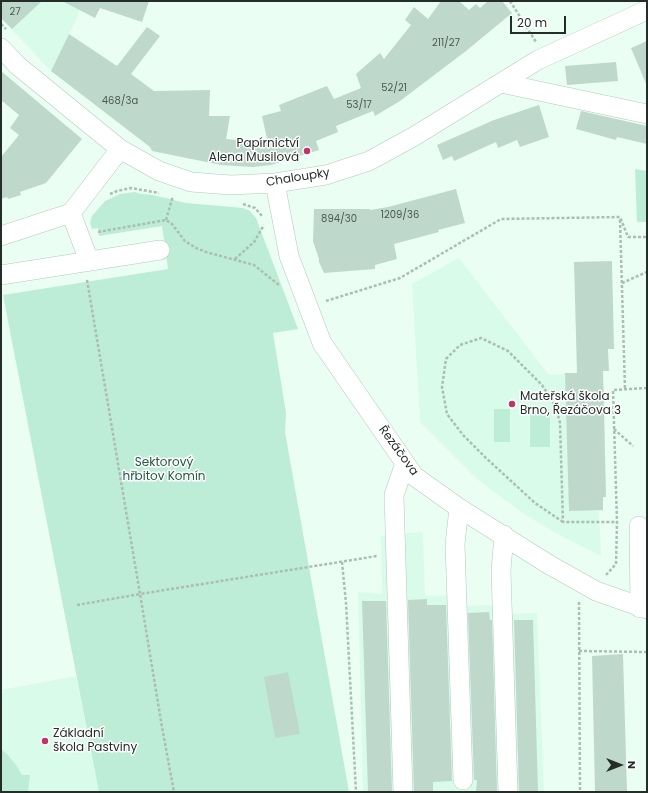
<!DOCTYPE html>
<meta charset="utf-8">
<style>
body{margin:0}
#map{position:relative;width:648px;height:793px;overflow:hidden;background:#eafef4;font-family:Poppins,sans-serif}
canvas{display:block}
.frame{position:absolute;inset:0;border:2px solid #242d29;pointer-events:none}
.north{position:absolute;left:600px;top:745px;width:40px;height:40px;-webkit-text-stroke:3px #fff;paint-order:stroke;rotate:90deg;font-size:11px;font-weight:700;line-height:16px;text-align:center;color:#242d29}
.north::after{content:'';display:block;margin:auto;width:14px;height:18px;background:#242d29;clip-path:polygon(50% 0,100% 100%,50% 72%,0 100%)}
.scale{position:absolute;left:510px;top:16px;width:56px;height:18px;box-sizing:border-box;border:2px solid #242d29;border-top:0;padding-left:5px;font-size:12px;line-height:14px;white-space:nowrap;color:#242d29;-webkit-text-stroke:3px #fff;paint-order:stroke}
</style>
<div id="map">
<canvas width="648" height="793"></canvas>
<div class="frame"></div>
<div class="north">N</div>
<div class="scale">20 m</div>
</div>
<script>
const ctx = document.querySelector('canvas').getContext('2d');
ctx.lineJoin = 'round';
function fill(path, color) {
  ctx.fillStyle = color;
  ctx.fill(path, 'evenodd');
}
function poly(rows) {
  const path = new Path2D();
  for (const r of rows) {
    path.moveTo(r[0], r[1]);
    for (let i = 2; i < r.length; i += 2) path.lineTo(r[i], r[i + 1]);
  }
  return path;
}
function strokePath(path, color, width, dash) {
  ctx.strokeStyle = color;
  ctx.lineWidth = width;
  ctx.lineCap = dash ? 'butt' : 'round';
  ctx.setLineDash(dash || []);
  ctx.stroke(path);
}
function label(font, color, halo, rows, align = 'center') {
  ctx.font = font + ' Poppins,sans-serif';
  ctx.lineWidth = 3;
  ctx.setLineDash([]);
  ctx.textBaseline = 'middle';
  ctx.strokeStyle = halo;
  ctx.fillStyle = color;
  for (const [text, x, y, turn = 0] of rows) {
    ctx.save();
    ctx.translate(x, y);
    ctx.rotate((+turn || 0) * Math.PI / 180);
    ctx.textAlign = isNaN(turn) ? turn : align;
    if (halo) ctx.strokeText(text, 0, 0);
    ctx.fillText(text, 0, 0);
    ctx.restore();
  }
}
const built = poly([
 [1,1,82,1,77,18,51,71,1,18],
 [459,258,549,375,581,373,601,386,604,386,606,497,603,498,603,511,599,511,601,556,561,536,524,514,477,479,420,422,412,284],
 [423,532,425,596,464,595,467,606,507,604,508,614,537,613,544,792,363,792,358,592,382,594,381,536],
 [76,676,99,792,1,792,1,690]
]);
const green = poly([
 [635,169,647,171,647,222,637,222],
 [135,192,141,194,153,195,186,203,243,208,250,211,256,218,298,329,273,333,286,413,285,432,349,792,99,792,3,295,168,269,162,226,99,236,98,228,92,229,90,223,92,216,105,201,120,194],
 [494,409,510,409,510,442,494,442],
 [550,412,550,447,530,447,530,413],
 [1,749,7,754,16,765,22,775,30,775,28,792,1,792]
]);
const building = poly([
 [1,1,42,1,12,29,1,18],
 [62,1,149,1,142,22,100,8,95,18],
 [441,1,459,1,469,10,476,4,480,8,488,1,502,1,512,13,466,51,400,101,375,116,373,111,336,126,338,132,316,141,319,150,271,165,253,167,221,165,152,151,150,147,51,71,69,34,117,66,147,27,160,36,131,74,154,91,210,90,209,116,230,116,226,139,268,143,262,116,281,111,279,105,299,97,327,86,334,99,361,88,356,74,380,53,384,59,411,25,405,20,414,7,428,19],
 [647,41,647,86,631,48],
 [616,62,618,81,567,85,565,66],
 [1,71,82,139,46,183,20,192,21,195,8,199,7,197,1,199,1,157,19,135,10,128,19,115,1,100],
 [539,105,549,137,520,147,517,140,498,148,496,142,454,161,452,156,443,160,437,145,494,120],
 [581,111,647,126,647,144,617,137,616,140,576,129],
 [456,189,465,223,438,230,439,232,394,244,397,259,375,265,375,269,324,273,319,262,319,259,313,241,314,209,370,209,370,210,388,207],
 [612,261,614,349,608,349,609,371,603,371,606,497,603,497,603,510,569,511,565,373,577,373,574,262],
 [427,599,427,605,446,605,452,781,433,782,433,792,414,792,408,600],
 [362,601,386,601,392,792,368,792],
 [489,612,490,620,492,620,497,792,476,792,477,780,474,780,468,613],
 [514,620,533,620,538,792,519,792],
 [623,654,627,792,595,792,592,656],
 [288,672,300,734,275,738,264,677]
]);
const path = poly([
 [510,1,536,42],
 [1,24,6,29],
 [110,194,117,191,131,188,159,193],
 [243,204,255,208,262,216],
 [166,220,173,196],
 [620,220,625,389],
 [98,232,166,220,172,224,185,241,196,248,206,252,254,265,279,285],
 [235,259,254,242,264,225],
 [87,280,140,594,377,556],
 [622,283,647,272],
 [326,301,400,278,501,219,620,217,628,237,647,237],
 [614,429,633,446],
 [563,522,535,503,486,458,463,435,447,414,442,387,446,359,460,345,481,338,508,351,542,385,556,407,560,423,563,522,617,522],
 [342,562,346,603,356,792],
 [606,575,616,564,617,522,613,390,647,388],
 [579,602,580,792],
 [77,605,140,594,162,727,174,792],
 [579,651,647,652]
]);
const minor = poly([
 [1,48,17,65,120,149,159,171,191,182,231,185,275,183,326,175,369,161,413,137,538,60,647,10],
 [501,83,647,114],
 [275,183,289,256,322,343,414,476,459,508,548,564,596,591,647,609],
 [71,213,89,261],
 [1,236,71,213,120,149],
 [1,275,160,250],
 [459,508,455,544,463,780],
 [639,526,640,608],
 [504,535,501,570,508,792],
 [403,792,394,495,405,463]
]);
const markers = [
 [307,151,4,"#c03468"],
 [512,404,4,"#c03468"],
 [45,741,4,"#c03468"]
];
const numberNames = [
 ["27",15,12],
 ["211/27",446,43],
 ["52/21",394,88],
 ["468/3a",120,101],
 ["53/17",359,105],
 ["1209/36",400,215],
 ["894/30",339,219]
];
const poiNames = [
 ["Papírnictví",299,144,"right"],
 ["Alena Musilová",299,158,"right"],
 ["Mateřská škola",520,397],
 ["Brno, Řezáčova 3",520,411],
 ["Základní",53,734],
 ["škola Pastviny",53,748]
];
const streetNames = [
 ["Chaloupky",298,178,-9],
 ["Řezáčova",398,451,54]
];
const parkNames = [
 ["Sektorový",164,463],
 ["hřbitov Komín",164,477]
];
fill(built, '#d9fbea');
fill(green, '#bdedd6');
fill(building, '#bfd8cc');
strokePath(minor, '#b1cabe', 20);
strokePath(path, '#acbdb5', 2.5, [3, 2]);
strokePath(minor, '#fff', 19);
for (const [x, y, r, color] of markers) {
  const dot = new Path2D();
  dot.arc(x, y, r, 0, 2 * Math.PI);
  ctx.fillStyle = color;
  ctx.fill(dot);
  strokePath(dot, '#fff', 1.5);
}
label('10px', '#4b5852', null, numberNames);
label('12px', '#242d29', '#fff', poiNames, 'left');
label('12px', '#242d29', '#fff', streetNames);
label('12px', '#245944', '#fff', parkNames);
</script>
